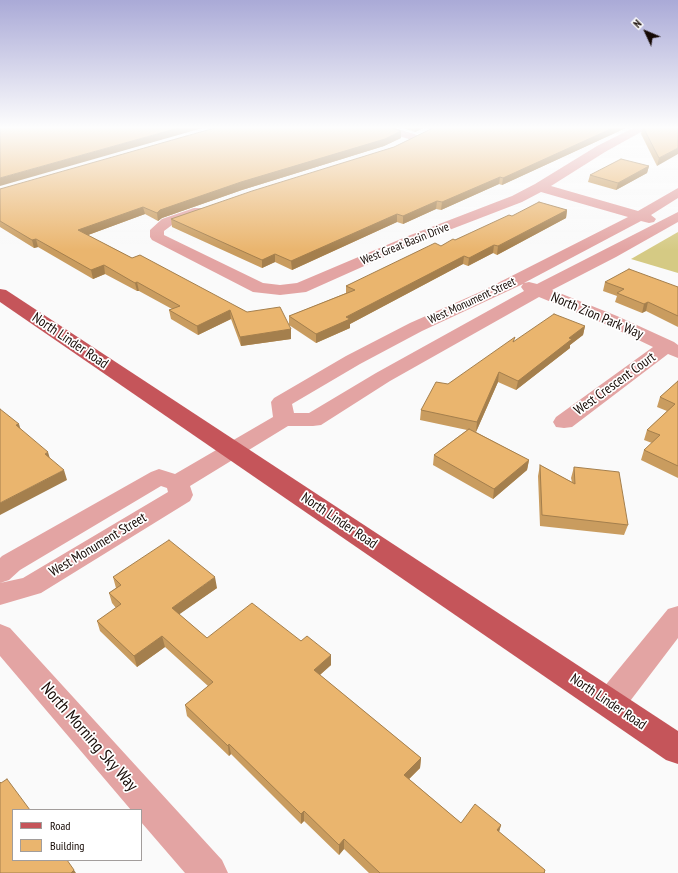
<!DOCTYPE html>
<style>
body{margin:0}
#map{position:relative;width:678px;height:873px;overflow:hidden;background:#fafafa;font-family:"PT Sans Narrow",sans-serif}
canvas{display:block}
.legend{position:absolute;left:12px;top:809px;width:130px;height:52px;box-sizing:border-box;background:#fff;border:1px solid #a29d9b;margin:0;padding:5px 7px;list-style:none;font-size:12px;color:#160a05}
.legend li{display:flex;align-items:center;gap:8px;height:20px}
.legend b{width:20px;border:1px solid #a29d9b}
.north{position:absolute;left:626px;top:12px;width:40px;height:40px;-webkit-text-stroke:3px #fff;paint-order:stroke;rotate:314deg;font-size:11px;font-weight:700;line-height:16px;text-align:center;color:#160a05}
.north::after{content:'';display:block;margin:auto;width:14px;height:18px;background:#160a05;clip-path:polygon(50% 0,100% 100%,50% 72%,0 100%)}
</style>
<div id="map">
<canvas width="678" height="873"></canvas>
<ul class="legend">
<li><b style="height:5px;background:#c5555a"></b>Road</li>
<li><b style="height:11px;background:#eab56e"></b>Building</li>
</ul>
<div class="north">N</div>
</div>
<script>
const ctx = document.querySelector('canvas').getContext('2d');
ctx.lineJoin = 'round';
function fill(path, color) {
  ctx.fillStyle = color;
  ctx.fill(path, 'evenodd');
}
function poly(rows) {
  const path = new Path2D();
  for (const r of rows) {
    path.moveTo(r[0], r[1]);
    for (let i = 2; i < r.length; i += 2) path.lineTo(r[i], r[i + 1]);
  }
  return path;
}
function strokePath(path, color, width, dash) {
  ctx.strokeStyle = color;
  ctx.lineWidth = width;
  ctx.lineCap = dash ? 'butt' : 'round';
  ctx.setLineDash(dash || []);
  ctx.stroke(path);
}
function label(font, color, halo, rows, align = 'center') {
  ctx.font = font + ' "PT Sans Narrow",sans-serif';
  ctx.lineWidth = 3.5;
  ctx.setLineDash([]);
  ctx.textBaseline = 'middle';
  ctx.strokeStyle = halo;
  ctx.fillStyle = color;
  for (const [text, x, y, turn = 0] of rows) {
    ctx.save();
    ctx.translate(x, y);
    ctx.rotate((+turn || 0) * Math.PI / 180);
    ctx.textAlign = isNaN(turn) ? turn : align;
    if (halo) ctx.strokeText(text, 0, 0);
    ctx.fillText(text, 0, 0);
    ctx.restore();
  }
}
const green = poly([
 [678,232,678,273,631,259]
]);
const minor = poly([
 [373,127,392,127,420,136,422,138,416,141,374,129,373,127],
 [635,127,650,127,605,152,551,186,638,211,678,188,678,198,651,215,656,219,654,222,649,223,641,221,524,283,529,282,537,284,678,212,678,222,616,257,552,290,617,316,674,342,678,345,678,358,668,354,572,427,564,428,556,427,553,422,556,417,653,347,605,324,539,297,390,381,321,425,313,426,288,426,190,486,193,495,190,501,41,593,0,605,0,583,23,578,168,492,167,488,161,486,20,570,9,580,0,583,0,558,2,556,151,472,159,469,175,474,273,417,271,402,274,398,346,356,410,323,480,292,628,217,541,192,522,202,418,242,306,292,280,295,253,292,152,240,150,237,150,230,162,219,194,208,204,208,206,211,204,214,172,225,164,231,164,235,263,283,280,285,297,283,408,236,512,196,535,184,597,146,635,127],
 [523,284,521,287,524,291,376,373,309,413,294,413,292,404,360,364,422,331,523,284],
 [678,606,678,638,621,713,610,717,599,713,594,703,599,693,668,609,678,606],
 [0,624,10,628,222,860,228,873,185,873,141,822,141,810,131,810,0,656,0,624]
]);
const major = poly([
 [0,289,6,290,678,731,678,764,666,760,0,302,0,289]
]);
const wall = poly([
 [399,127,426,127,415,132],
 [435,127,628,127,502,185,499,184,441,210,436,209,403,224,397,222,292,270,275,262,262,268,172,227,171,219,394,147],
 [643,127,678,127,657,166,641,134],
 [401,138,384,146,242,190,162,218,158,221,145,214,88,235,132,258,247,312,291,329,291,339,241,346,231,319,198,335,171,319,169,310,172,309,139,291,137,291,105,274,93,279,38,247,34,248,0,227,0,189],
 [649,166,647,173,616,190,588,182,590,175],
 [567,210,566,218,497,255,493,253,468,266,463,264,350,324,350,328,316,343,289,325,289,316,346,293,346,286,512,216],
 [605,282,678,287,678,327,646,311,642,313,615,302,617,296,603,291],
 [585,326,583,335,570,345,570,348,516,390,498,382,476,432,529,460,527,470,493,499,433,465,434,455,467,430,420,420,421,410,448,384,514,341],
 [678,381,678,478,641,460,644,450,652,443,644,440,647,430,667,411,657,407,660,397],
 [540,465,572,482,571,478,574,467,628,525,624,535,540,526,538,476],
 [113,577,217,588,179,614,207,638,301,641,331,655,331,665,320,675,421,758,420,768,409,779,461,823,501,825,499,832,545,870,545,873,369,873,344,849,339,855,304,821,301,824,231,754,229,756,187,716,185,705,208,686,165,647,137,667,100,631,97,621,116,608,112,603,109,593,116,588]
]);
const shadedWall = poly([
 [182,127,206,127,0,186,0,178],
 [415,127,426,127,415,132],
 [615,127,628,127,502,185,503,178],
 [401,131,401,138,384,146,242,190,162,218,158,221,157,213,160,210,241,182],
 [678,148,678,154,657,166,659,158],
 [649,166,647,173,616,190,618,183],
 [500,177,499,184,441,210,442,202],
 [437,201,436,209,403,224,403,216],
 [143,207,145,214,80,238,78,230],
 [567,210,566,218,497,255,498,246],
 [397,214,397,222,292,270,291,261],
 [36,239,38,247,34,248,32,240],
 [494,245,493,253,468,266,469,258],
 [275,254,275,262,262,268,262,260],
 [464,256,463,264,350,324,350,328,316,343,316,334,346,317],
 [104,265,105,274,93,279,91,270],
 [137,282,139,291,137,291,135,283],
 [648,302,646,311,642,313,644,304],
 [230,310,231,319,198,335,197,326],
 [585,326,583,335,570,345,570,348,516,390,518,381,569,338],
 [291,329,291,339,241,346,240,337],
 [499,372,498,382,476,432,477,422],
 [19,424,22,434,16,425],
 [48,452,51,462,45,454],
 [529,460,527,470,493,499,494,489],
 [64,470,67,480,0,515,0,503],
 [215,577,217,588,174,618,172,608],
 [162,636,165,647,137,667,134,656],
 [331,655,331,665,314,680,314,670],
 [229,744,231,754,229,756,228,746],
 [421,758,420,768,403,785,404,775],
 [304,811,304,821,301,824,301,814],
 [501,825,498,835,497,830],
 [344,839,344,849,339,855,339,845],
 [74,870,76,873,71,873]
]);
const building = poly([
 [0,127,182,127,0,178,0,127],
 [218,127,389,127,401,131,385,139,241,182,160,210,157,213,143,207,78,230,132,258,140,255,247,312,280,307,291,329,240,337,230,310,197,326,169,310,180,306,137,282,135,283,104,265,91,270,36,239,32,240,0,221,0,189,218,127],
 [435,127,615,127,503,178,500,177,442,202,437,201,403,216,397,214,291,261,275,254,262,260,171,219,252,191,394,147,435,127],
 [643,127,678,127,678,148,659,158,643,127],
 [621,159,649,166,618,183,590,175,621,159],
 [539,202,567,210,498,246,494,245,469,258,464,256,346,317,350,319,316,334,289,316,355,290,346,286,435,243,441,246,453,239,455,240,509,215,512,216,539,202],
 [629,269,678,287,678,316,648,302,644,304,617,293,624,289,605,282,629,269],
 [554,314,585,326,569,338,572,339,518,381,499,372,477,422,421,410,436,382,448,384,515,337,513,342,554,314],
 [678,381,678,466,644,450,660,435,647,430,675,404,660,397,678,381],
 [0,409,19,424,16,425,48,452,45,454,64,470,0,503,0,409],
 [469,429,529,460,494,489,434,455,469,429],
 [540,465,575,484,574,467,619,472,628,525,542,515,540,465],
 [169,540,215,577,172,608,207,638,252,603,301,641,307,636,331,655,314,670,421,758,404,775,461,823,475,804,501,825,497,830,545,870,544,873,380,873,344,839,339,845,304,811,301,814,229,744,228,746,185,705,213,682,162,636,134,656,97,621,121,604,109,593,121,585,113,577,169,540],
 [7,779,30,810,13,810,13,860,67,860,74,870,71,873,0,873,0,782,1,783,7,779]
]);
const farStreetnames = [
 ["West Great Basin Drive",405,244,-22],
 ["West Monument Street",472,301,-25]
];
const streetNames = [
 ["North Zion Park Way",597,316,23],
 ["North Linder Road",70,341,34],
 ["West Crescent Court",615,384,-36],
 ["North Linder Road",339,521,34],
 ["West Monument Street",98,545,-31],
 ["North Linder Road",608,702,34]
];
const nearStreetnames = [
 ["North Morning Sky Way",89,737,49]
];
fill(green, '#d5ca84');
fill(minor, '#e3a4a3');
fill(major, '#c5555a');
fill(wall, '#c99c5f');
fill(shadedWall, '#a47f4d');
fill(building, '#eab56e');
strokePath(building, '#a47f4d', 1);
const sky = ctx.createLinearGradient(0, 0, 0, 250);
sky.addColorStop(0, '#aaaad7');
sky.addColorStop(0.51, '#fdfdfd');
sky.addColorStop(1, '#fdfdfd00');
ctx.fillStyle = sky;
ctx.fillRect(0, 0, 678, 250);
label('12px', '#160a05', '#fff', farStreetnames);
label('14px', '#160a05', '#fff', streetNames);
label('17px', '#160a05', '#fff', nearStreetnames);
</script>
